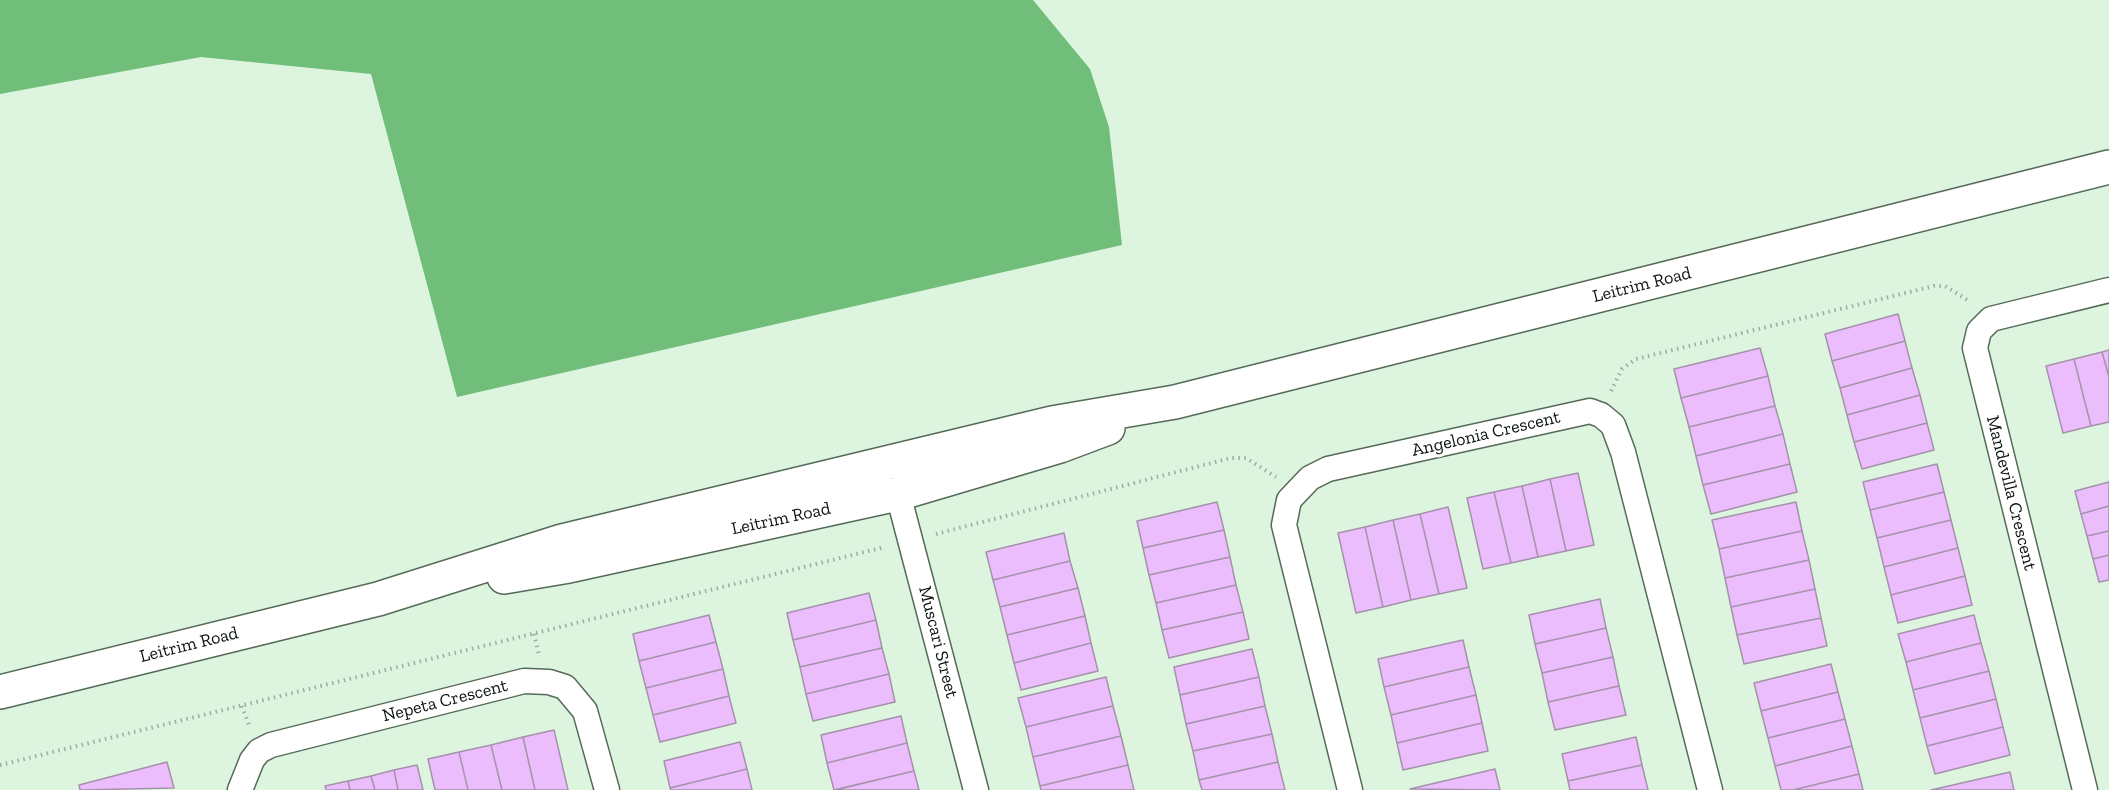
<!DOCTYPE html>
<style>
body{margin:0}
canvas{display:block;background:#ddf5df}
</style>
<canvas width="2109" height="790"></canvas>
<script>
const ctx = document.querySelector('canvas').getContext('2d');
ctx.lineJoin = 'round';
function fill(path, color) {
  ctx.fillStyle = color;
  ctx.fill(path, 'evenodd');
}
function poly(rows) {
  const path = new Path2D();
  for (const r of rows) {
    path.moveTo(r[0], r[1]);
    for (let i = 2; i < r.length; i += 2) path.lineTo(r[i], r[i + 1]);
  }
  return path;
}
function strokePath(path, color, width, dash) {
  ctx.strokeStyle = color;
  ctx.lineWidth = width;
  ctx.lineCap = dash ? 'butt' : 'round';
  ctx.setLineDash(dash || []);
  ctx.stroke(path);
}
function label(font, color, halo, rows, align = 'center') {
  ctx.font = font + ' "Zilla Slab",serif';
  ctx.lineWidth = 6;
  ctx.setLineDash([]);
  ctx.textBaseline = 'middle';
  ctx.strokeStyle = halo;
  ctx.fillStyle = color;
  for (const [text, x, y, turn = 0] of rows) {
    ctx.save();
    ctx.translate(x, y);
    ctx.rotate((+turn || 0) * Math.PI / 180);
    ctx.textAlign = isNaN(turn) ? turn : align;
    if (halo) ctx.strokeText(text, 0, 0);
    ctx.fillText(text, 0, 0);
    ctx.restore();
  }
}
const forest = poly([
 [0,0,1033,0,1090,69,1109,127,1122,245,457,397,371,74,201,57,0,94]
]);
const building = poly([
 [1898,314,1905,341,1832,361,1825,334,1898,314],
 [1905,341,1912,368,1840,388,1832,361,1905,341],
 [1760,348,1768,376,1681,398,1674,369,1760,348],
 [2109,350,2109,377,2102,352,2109,350],
 [2102,352,2109,377,2109,422,2091,426,2074,359,2102,352],
 [2074,359,2091,426,2063,433,2046,366,2074,359],
 [1912,368,1920,395,1847,415,1840,388,1912,368],
 [1768,376,1775,406,1689,427,1681,398,1768,376],
 [1920,395,1927,423,1854,442,1847,415,1920,395],
 [1775,406,1783,434,1696,456,1689,427,1775,406],
 [1927,423,1934,450,1862,469,1854,442,1927,423],
 [1783,434,1790,464,1703,485,1696,456,1783,434],
 [1790,464,1797,492,1711,514,1703,485,1790,464],
 [1937,464,1944,492,1870,510,1863,482,1937,464],
 [1578,473,1594,545,1566,551,1550,479,1578,473],
 [1550,479,1566,551,1538,557,1522,486,1550,479],
 [2109,482,2109,506,2081,514,2075,491,2109,482],
 [1522,486,1538,557,1511,563,1494,492,1522,486],
 [1494,492,1511,563,1483,569,1467,498,1494,492],
 [1944,492,1951,520,1877,538,1870,510,1944,492],
 [1217,502,1224,530,1143,548,1137,521,1217,502],
 [1796,502,1802,531,1719,549,1712,520,1796,502],
 [2109,506,2109,531,2087,536,2081,514,2109,506],
 [1448,507,1467,588,1439,594,1420,514,1448,507],
 [1420,514,1439,594,1411,600,1393,520,1420,514],
 [1393,520,1411,600,1383,607,1365,527,1393,520],
 [1951,520,1958,548,1884,567,1877,538,1951,520],
 [1365,527,1383,607,1356,613,1338,533,1365,527],
 [1224,530,1230,557,1149,575,1143,548,1224,530],
 [1802,531,1809,560,1725,578,1719,549,1802,531],
 [2109,531,2109,555,2093,559,2087,536,2109,531],
 [1064,533,1070,561,993,580,986,552,1064,533],
 [1958,548,1965,576,1891,595,1884,567,1958,548],
 [2109,555,2109,580,2099,582,2093,559,2109,555],
 [1230,557,1236,585,1156,603,1149,575,1230,557],
 [1809,560,1815,589,1731,607,1725,578,1809,560],
 [1070,561,1078,588,1000,607,993,580,1070,561],
 [1965,576,1972,605,1898,623,1891,595,1965,576],
 [1236,585,1243,612,1162,630,1156,603,1236,585],
 [1078,588,1085,616,1007,635,1000,607,1078,588],
 [1815,589,1821,618,1737,635,1731,607,1815,589],
 [869,593,876,620,793,640,787,613,869,593],
 [1600,599,1606,628,1535,644,1529,615,1600,599],
 [1243,612,1249,639,1169,658,1162,630,1243,612],
 [709,615,716,642,639,661,633,634,709,615],
 [1974,615,1981,643,1906,662,1898,634,1974,615],
 [1085,616,1091,643,1014,663,1007,635,1085,616],
 [1821,618,1827,646,1744,664,1737,635,1821,618],
 [876,620,882,648,800,667,793,640,876,620],
 [1606,628,1613,657,1542,673,1535,644,1606,628],
 [1463,640,1469,667,1384,687,1378,659,1463,640],
 [716,642,723,669,646,688,639,661,716,642],
 [1091,643,1098,671,1021,690,1014,663,1091,643],
 [1981,643,1989,671,1913,690,1906,662,1981,643],
 [882,648,889,674,806,694,800,667,882,648],
 [1252,649,1259,677,1180,695,1174,667,1252,649],
 [1613,657,1619,686,1548,702,1542,673,1613,657],
 [1831,664,1838,692,1761,711,1754,683,1831,664],
 [1469,667,1476,695,1391,715,1384,687,1469,667],
 [723,669,729,696,653,715,646,688,723,669],
 [1989,671,1996,699,1920,718,1913,690,1989,671],
 [889,674,895,702,813,721,806,694,889,674],
 [1106,677,1113,706,1026,727,1018,698,1106,677],
 [1259,677,1265,706,1186,724,1180,695,1259,677],
 [1619,686,1626,715,1555,730,1548,702,1619,686],
 [1838,692,1845,719,1768,738,1761,711,1838,692],
 [1476,695,1482,723,1397,743,1391,715,1476,695],
 [729,696,736,723,660,742,653,715,729,696],
 [1996,699,2003,727,1927,746,1920,718,1996,699],
 [1113,706,1121,736,1033,757,1026,727,1113,706],
 [1265,706,1272,734,1193,751,1186,724,1265,706],
 [901,716,907,743,827,763,821,735,901,716],
 [1845,719,1852,746,1775,766,1768,738,1845,719],
 [1482,723,1488,751,1403,770,1397,743,1482,723],
 [2003,727,2010,755,1935,774,1927,746,2003,727],
 [554,730,568,790,535,790,523,737,554,730],
 [1272,734,1278,762,1199,780,1193,751,1272,734],
 [1121,736,1128,765,1040,786,1033,757,1121,736],
 [523,737,535,790,502,790,491,745,523,737],
 [1636,737,1642,765,1568,781,1562,754,1636,737],
 [740,742,747,769,670,788,664,761,740,742],
 [907,743,914,771,834,790,827,763,907,743],
 [491,745,502,790,468,790,459,752,491,745],
 [1852,746,1859,774,1793,790,1781,790,1775,766,1852,746],
 [459,752,468,790,435,790,428,759,459,752],
 [167,762,174,788,80,790,79,785,167,762],
 [1278,762,1285,790,1202,790,1199,780,1278,762],
 [417,765,423,790,398,790,394,770,417,765],
 [1128,765,1134,790,1041,790,1040,786,1128,765],
 [1642,765,1648,790,1570,790,1568,781,1642,765],
 [747,769,752,790,671,790,670,788,747,769],
 [1495,769,1500,790,1410,789,1495,769],
 [394,770,398,790,375,790,371,776,394,770],
 [914,771,919,790,835,790,914,771],
 [2010,772,2014,790,1931,790,2010,772],
 [1859,774,1863,790,1793,790,1859,774],
 [371,776,375,790,350,790,348,781,371,776],
 [348,781,350,790,326,790,325,786,348,781]
]);
const path = poly([
 [1611,391,1622,369,1636,359,1934,286,1945,286,1969,301],
 [936,534,1231,458,1246,458,1276,477],
 [534,634,539,655],
 [242,706,249,725],
 [0,765,885,547]
]);
const minor = poly([
 [898,494,976,790],
 [240,790,252,760,259,751,271,745,524,681,549,682,565,687,585,711,607,790],
 [1350,790,1284,525,1289,500,1310,478,1328,469,1590,411,1601,415,1613,425,1623,452,1710,790],
 [2085,790,1975,348,1979,331,1991,319,2109,290]
]);
const secondary = poly([
 [504,577,569,566,898,494,1060,446,1108,428],
 [0,692,378,599,562,541,1052,423,1175,402,2109,167]
]);
const streetNames = [
 ["Leitrim Road",1642,285,-14],
 ["Angelonia Crescent",1486,434,-13],
 ["Mandevilla Crescent",2011,493,76],
 ["Leitrim Road",781,519,-12],
 ["Muscari Street",938,642,76],
 ["Leitrim Road",189,645,-14],
 ["Nepeta Crescent",445,701,-14]
];
fill(forest, '#70be7a');
fill(building, '#ecbdfc');
strokePath(building, '#a492aa', 1.5);
strokePath(minor, '#556a57', 27);
strokePath(secondary, '#556a57', 36);
strokePath(path, '#9bae9d', 4, [1.5, 4.5]);
strokePath(minor, '#fff', 24);
strokePath(secondary, '#fff', 33);
label('18px', '#0b130c', '#fff', streetNames);
</script>
